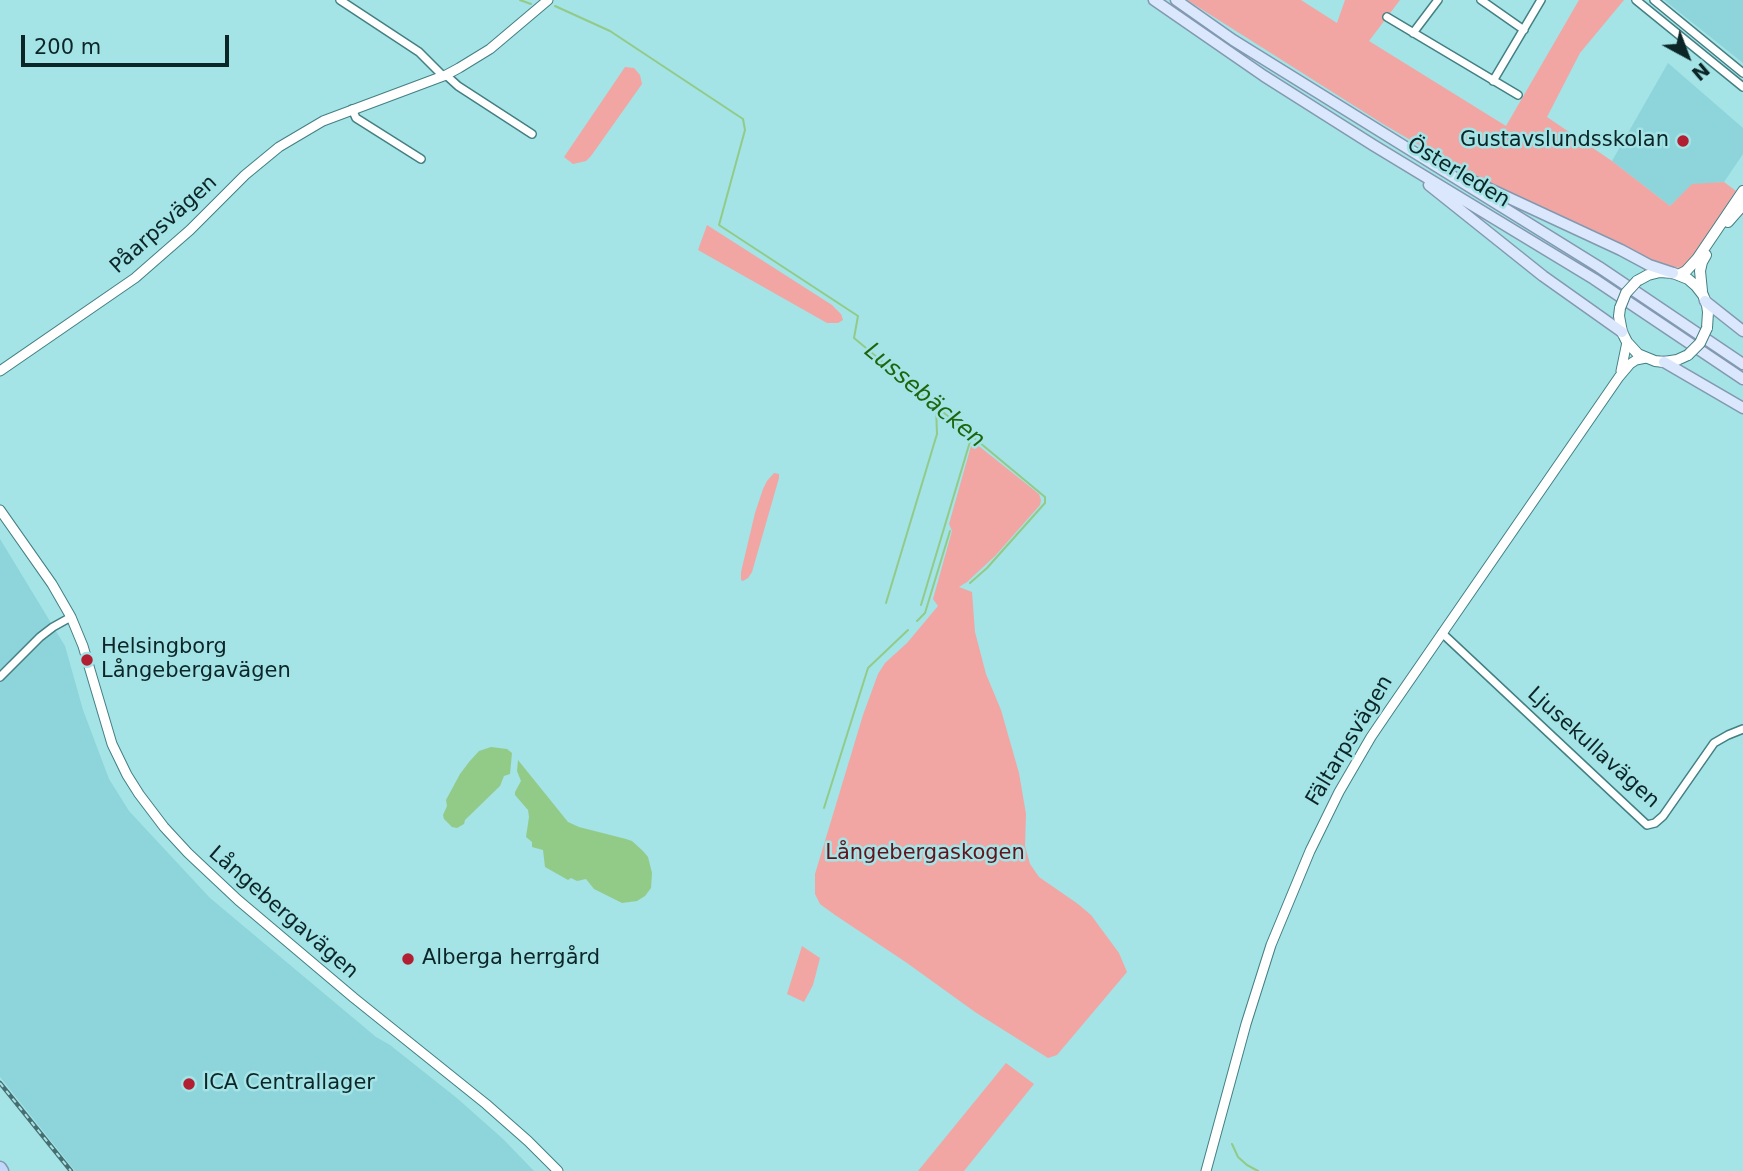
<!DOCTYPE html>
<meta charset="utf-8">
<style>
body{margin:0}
#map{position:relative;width:1743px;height:1171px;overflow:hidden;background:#a4e3e6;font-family:"DejaVu Sans",sans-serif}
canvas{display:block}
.north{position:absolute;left:1652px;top:21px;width:70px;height:70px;-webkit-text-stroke:5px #a4e3e6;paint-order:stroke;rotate:139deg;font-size:19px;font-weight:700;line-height:28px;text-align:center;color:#0c2627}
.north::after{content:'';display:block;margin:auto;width:24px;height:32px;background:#0c2627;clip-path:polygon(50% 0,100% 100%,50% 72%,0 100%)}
.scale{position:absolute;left:21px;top:35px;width:208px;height:32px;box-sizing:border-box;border:4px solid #0c2627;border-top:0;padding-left:9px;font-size:21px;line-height:24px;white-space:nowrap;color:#0c2627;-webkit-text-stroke:5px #a4e3e6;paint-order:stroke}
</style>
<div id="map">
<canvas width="1743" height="1171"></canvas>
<div class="north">N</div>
<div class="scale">200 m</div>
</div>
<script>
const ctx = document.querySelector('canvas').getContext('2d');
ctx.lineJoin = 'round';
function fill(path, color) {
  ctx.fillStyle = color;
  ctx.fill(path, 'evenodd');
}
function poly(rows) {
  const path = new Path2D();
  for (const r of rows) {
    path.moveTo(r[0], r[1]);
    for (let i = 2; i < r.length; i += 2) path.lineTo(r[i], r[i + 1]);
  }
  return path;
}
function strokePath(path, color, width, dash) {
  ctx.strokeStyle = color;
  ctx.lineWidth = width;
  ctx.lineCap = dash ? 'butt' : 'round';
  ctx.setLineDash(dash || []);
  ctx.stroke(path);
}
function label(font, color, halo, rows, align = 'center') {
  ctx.font = font + ' "DejaVu Sans",sans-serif';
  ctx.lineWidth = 5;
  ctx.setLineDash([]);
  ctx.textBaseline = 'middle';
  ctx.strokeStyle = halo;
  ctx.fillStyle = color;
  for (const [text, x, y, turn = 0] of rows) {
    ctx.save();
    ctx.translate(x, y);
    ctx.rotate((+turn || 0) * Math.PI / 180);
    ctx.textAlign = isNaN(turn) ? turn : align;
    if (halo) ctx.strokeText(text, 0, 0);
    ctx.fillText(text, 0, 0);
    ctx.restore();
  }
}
const built = poly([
 [1664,0,1743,0,1743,63],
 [1668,63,1743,128,1743,154,1724,182,1692,185,1670,206,1612,161],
 [0,539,65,646,83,710,109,779,129,811,210,898,376,1037,390,1045,458,1099,503,1139,534,1171,75,1171,0,1077]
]);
const green = poly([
 [1187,0,1301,0,1337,23,1345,0,1400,0,1369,41,1506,126,1579,0,1624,0,1580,53,1547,117,1612,161,1670,206,1692,184,1724,182,1736,191,1688,265,1682,268,1659,266,1494,186,1431,152,1383,124],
 [625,67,634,68,640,75,642,84,591,156,586,161,573,164,564,157],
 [707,225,832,305,841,314,843,320,838,323,827,323,698,250],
 [975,443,1039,494,1041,500,1040,505,995,556,967,582,959,587,972,592,975,632,986,674,1001,710,1019,773,1026,814,1025,846,1030,864,1039,877,1078,904,1091,915,1119,953,1127,972,1057,1055,1048,1058,975,1012,907,963,835,915,820,904,815,894,815,874,863,715,878,674,885,663,907,643,938,606,933,599,952,531,949,524,971,446],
 [774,473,779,474,779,478,752,572,748,578,743,581,741,580,741,572,755,513,763,489,767,481],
 [802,946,820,958,813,985,804,1002,787,994],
 [1006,1063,1034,1084,964,1171,918,1171]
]);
const water = poly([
 [491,747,507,749,512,753,510,774,504,776,500,786,465,820,464,824,457,828,452,827,444,819,443,815,447,806,446,800,460,774,469,762,479,751],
 [518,760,568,822,579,827,626,839,632,841,643,851,648,857,652,873,651,888,645,896,637,901,622,903,594,889,586,879,577,881,571,878,568,880,545,867,543,850,532,847,532,842,526,837,529,817,528,810,515,795,515,792,521,781,517,771]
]);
const stream = poly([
 [520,0,531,4],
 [555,6,610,31,743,119,745,130,719,225,858,316,854,338,1045,497,1045,503,987,568,970,583],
 [886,603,937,434,936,406],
 [921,605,972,435],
 [917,621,925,613,950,531],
 [824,808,868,668,908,630],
 [1232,1144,1238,1157,1247,1165,1258,1171]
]);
const minor = poly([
 [340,0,419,52,443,76],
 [1481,0,1524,30],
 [1636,0,1743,87],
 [1654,0,1743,73],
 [1387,17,1518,95],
 [1413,33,1438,0],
 [446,75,458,86,532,134],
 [1493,81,1541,0],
 [352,109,356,118,421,159],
 [1442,633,1647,825,1655,823,1663,816,1714,743,1728,735,1743,729],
 [0,677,40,637,53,627,71,617]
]);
const tertiary = poly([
 [0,371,135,278,190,230,245,175,279,147,323,121,446,75,459,68,490,49,548,0],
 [1621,371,1627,342],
 [0,510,52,584,71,617,83,646,112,744,127,775,139,794,164,827,188,853,238,900,354,998,486,1104,528,1141,558,1171],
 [1206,1171,1246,1024,1271,945,1310,851,1339,792,1371,737,1390,709,1619,377,1630,364,1636,360,1646,358]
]);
const secondary = poly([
 [1728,222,1743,205],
 [1678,275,1686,271,1697,259,1743,191],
 [1637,281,1648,275,1660,272,1673,273,1688,279,1696,286,1703,295,1707,305,1708,312,1707,328],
 [1702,291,1700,271,1702,262,1706,255],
 [1620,308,1619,316,1622,332,1627,342,1638,354,1655,361,1664,362,1677,360,1688,355]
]);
const primary = poly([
 [1154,0,1264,76,1373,145,1594,279,1743,379],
 [1176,0,1233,40,1599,267,1743,364],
 [1466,178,1621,250,1649,265,1673,273],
 [1429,185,1543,276,1622,332],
 [1705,301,1743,331],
 [1664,362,1743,408]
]);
const motorway = poly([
 [0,1168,2,1171]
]);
const rail = poly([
 [0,1083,71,1171]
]);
const secondaryBridge = poly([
 [1620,308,1626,293,1637,281],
 [1688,355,1700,343,1707,328]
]);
const markers = [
 [1683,141,7,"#b21f32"],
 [87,660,7,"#b21f32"],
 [408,959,7,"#b21f32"],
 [189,1084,7,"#b21f32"]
];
const poiNames = [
 ["Gustavslundsskolan",1669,141,"right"],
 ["Helsingborg",101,648],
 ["Långebergavägen",101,672],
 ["Alberga herrgård",422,959],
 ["ICA Centrallager",203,1084]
];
const streetNames = [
 ["Österleden",1458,173,31],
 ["Påarpsvägen",164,225,-42],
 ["Fältarpsvägen",1350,741,-59],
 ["Ljusekullavägen",1593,748,42],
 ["Långebergavägen",283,913,41]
];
const parkNames = [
 ["Långebergaskogen",925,854]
];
const waterNames = [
 ["Lussebäcken",924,396,40]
];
fill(built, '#8dd5da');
fill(green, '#f1a6a4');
fill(water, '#92cb88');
strokePath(stream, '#92cb88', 2);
strokePath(minor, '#437f83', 10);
strokePath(tertiary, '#437f83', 11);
strokePath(secondary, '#437f83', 12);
strokePath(primary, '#8299b0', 13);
strokePath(motorway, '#8299b0', 15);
strokePath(minor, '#fff', 7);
strokePath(tertiary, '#fff', 9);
strokePath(secondary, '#fff', 10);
strokePath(primary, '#dae7fc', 10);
strokePath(motorway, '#c2d7fa', 12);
strokePath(rail, '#476f71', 4.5);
strokePath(rail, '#a4e3e6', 2, [5]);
strokePath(secondaryBridge, '#437f83', 12, []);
strokePath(secondaryBridge, '#fff', 10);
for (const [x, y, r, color] of markers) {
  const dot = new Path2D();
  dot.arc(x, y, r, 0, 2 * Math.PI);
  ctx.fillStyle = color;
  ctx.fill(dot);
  strokePath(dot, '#a4e3e6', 2.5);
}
label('21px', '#0c2627', '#a4e3e6', poiNames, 'left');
label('21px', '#0c2627', '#a4e3e6', streetNames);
label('21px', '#62131b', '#a4e3e6', parkNames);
label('italic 23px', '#1c670c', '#a4e3e6', waterNames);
</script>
